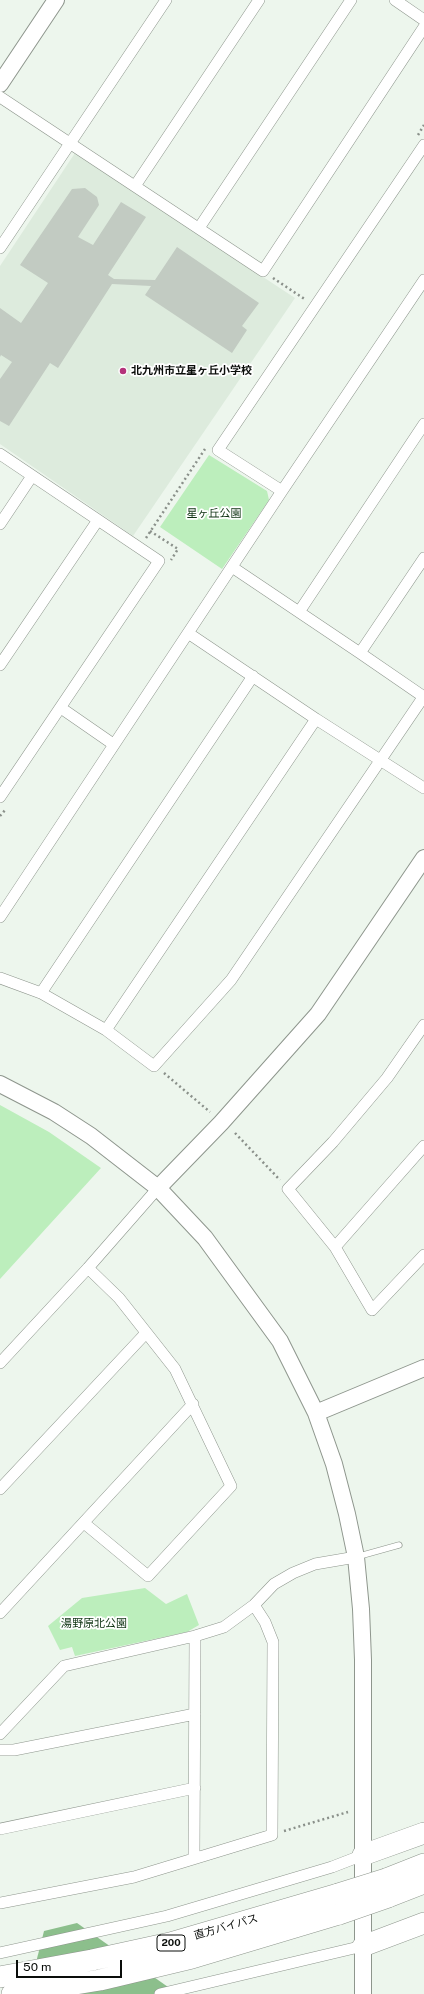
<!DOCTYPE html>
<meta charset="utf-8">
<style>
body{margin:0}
#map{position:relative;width:424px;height:1994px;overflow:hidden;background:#edf6ed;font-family:"Public Sans",sans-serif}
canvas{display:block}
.scale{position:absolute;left:16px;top:1960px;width:106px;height:18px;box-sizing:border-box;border:2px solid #0a0d0a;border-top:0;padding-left:5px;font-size:12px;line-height:14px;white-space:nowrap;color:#0a0d0a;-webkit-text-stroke:3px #fff;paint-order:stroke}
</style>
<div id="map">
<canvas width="424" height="1994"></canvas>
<div class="scale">50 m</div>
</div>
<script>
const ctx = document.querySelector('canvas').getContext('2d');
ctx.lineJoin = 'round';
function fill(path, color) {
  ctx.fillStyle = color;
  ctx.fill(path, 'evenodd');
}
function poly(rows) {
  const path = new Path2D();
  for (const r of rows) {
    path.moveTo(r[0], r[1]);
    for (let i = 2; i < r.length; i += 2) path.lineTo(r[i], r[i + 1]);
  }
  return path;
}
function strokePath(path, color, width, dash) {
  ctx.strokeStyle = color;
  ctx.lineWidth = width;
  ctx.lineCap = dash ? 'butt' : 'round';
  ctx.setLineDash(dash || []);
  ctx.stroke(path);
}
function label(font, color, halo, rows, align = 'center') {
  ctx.font = font + ' "Public Sans","Noto Sans JP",sans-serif';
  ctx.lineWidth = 3.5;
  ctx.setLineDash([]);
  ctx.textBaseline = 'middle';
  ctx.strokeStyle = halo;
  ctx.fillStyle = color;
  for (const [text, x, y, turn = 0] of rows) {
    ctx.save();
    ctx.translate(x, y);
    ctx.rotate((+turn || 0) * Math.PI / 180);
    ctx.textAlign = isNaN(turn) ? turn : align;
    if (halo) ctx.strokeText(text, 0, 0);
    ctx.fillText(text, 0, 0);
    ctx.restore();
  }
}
const built = poly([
 [75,153,295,298,133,536,0,444,0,266]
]);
const green = poly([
 [209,455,267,491,269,500,222,569,160,527],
 [0,1105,49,1132,101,1168,0,1279],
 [145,1588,166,1604,187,1594,199,1625,187,1632,75,1656,72,1647,60,1650,48,1626,82,1598]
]);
const water = poly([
 [77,1923,178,1994,28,1994,44,1931]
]);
const building = poly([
 [85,188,97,197,99,205,78,237,93,245,121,202,146,217,108,275,114,279,155,280,177,247,259,303,242,326,247,330,232,353,145,295,151,286,112,284,58,368,50,363,9,426,0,421,0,379,12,362,1,355,0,357,0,308,21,323,48,283,20,265,72,189]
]);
const path = poly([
 [418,135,424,125],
 [273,278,306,300],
 [150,531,178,549,171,560],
 [146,538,205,449],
 [0,816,6,809],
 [164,1073,210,1112],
 [235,1133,280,1180],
 [284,1831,348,1812]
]);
const lane = poly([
 [356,1557,399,1545]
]);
const street = poly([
 [395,0,424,20],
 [0,97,263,271,424,27],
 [135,186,259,0],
 [199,228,351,0],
 [0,248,166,0],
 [0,454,159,561,0,797],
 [282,491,218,450,424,145],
 [0,524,32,476],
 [232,567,360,653,424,697],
 [299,612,424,424],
 [188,633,316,719,424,788],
 [360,653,424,558],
 [0,665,98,520],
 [61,708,113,744],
 [0,917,282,491,424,280],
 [0,978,41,993,106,1030,154,1066,231,980,424,696],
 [41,993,253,676],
 [424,1025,387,1078,333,1142,288,1189,335,1247,372,1310,424,1255],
 [106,1030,316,719],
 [335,1247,424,1146],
 [0,1363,88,1268,158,1188],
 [0,1489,146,1333],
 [84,1523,148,1576,231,1486,175,1369,119,1298,88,1268],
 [0,1613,193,1404],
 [0,1734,64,1666,195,1636,224,1627,254,1605,274,1584,293,1573,315,1564,356,1557],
 [0,1750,14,1750,195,1714],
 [0,1829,195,1788],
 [194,1857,195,1636],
 [0,1903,134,1877,272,1835,273,1642,265,1622,254,1605],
 [0,1953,167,1916,332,1867,363,1855],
 [160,1994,363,1946]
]);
const secondary = poly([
 [0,84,56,0],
 [0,1084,54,1112,91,1136,158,1188,205,1238,280,1341,316,1413,334,1464,347,1514,356,1557,361,1609,363,1660,363,1994],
 [158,1188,221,1123,318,1014,424,858],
 [316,1413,424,1368]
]);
const highway = poly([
 [363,1855,424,1833],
 [386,1879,424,1864],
 [388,1897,424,1883],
 [363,1946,424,1923],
 [0,1977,92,1960,170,1943,338,1894],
 [12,1994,100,1980,192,1958,339,1914]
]);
const highwayBridge = poly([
 [338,1894,386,1879],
 [339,1914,388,1897]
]);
const markers = [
 [123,371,4,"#b4317a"]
];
const shields = [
 [171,1943,28]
];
const shieldNames = [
 ["200",171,1943]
];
const poiNames = [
 ["北九州市立星ヶ丘小学校",131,371]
];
const parkNames = [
 ["星ヶ丘公園",214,514],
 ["湯野原北公園",94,1624]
];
const streetNames = [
 ["直方バイパス",226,1927,-16]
];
fill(built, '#ddebdd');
fill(green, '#bceebc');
fill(water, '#8cbf8c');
fill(building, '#c2cbc2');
strokePath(lane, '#8e968d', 7);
strokePath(street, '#8e968d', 12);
strokePath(secondary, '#8e968d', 18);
strokePath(highway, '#8e968d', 22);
strokePath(path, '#8a908a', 2.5, [2, 3]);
strokePath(lane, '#fff', 5.5);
strokePath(street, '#fff', 11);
strokePath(secondary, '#fff', 16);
strokePath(highway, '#fff', 21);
strokePath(highwayBridge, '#8e968d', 22, []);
strokePath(highwayBridge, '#fff', 21);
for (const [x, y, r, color] of markers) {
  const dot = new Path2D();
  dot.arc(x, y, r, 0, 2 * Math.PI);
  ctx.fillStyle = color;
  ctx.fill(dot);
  strokePath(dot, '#fff', 1.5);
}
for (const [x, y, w] of shields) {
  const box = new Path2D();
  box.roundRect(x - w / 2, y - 8, w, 16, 3);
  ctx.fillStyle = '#fff';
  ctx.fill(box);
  strokePath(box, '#0a0d0a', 1);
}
label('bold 10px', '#0a0d0a', null, shieldNames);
label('bold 11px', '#0a0d0a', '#fff', poiNames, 'left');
label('11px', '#0d3211', '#fff', parkNames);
label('11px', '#0a0d0a', '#fff', streetNames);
</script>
